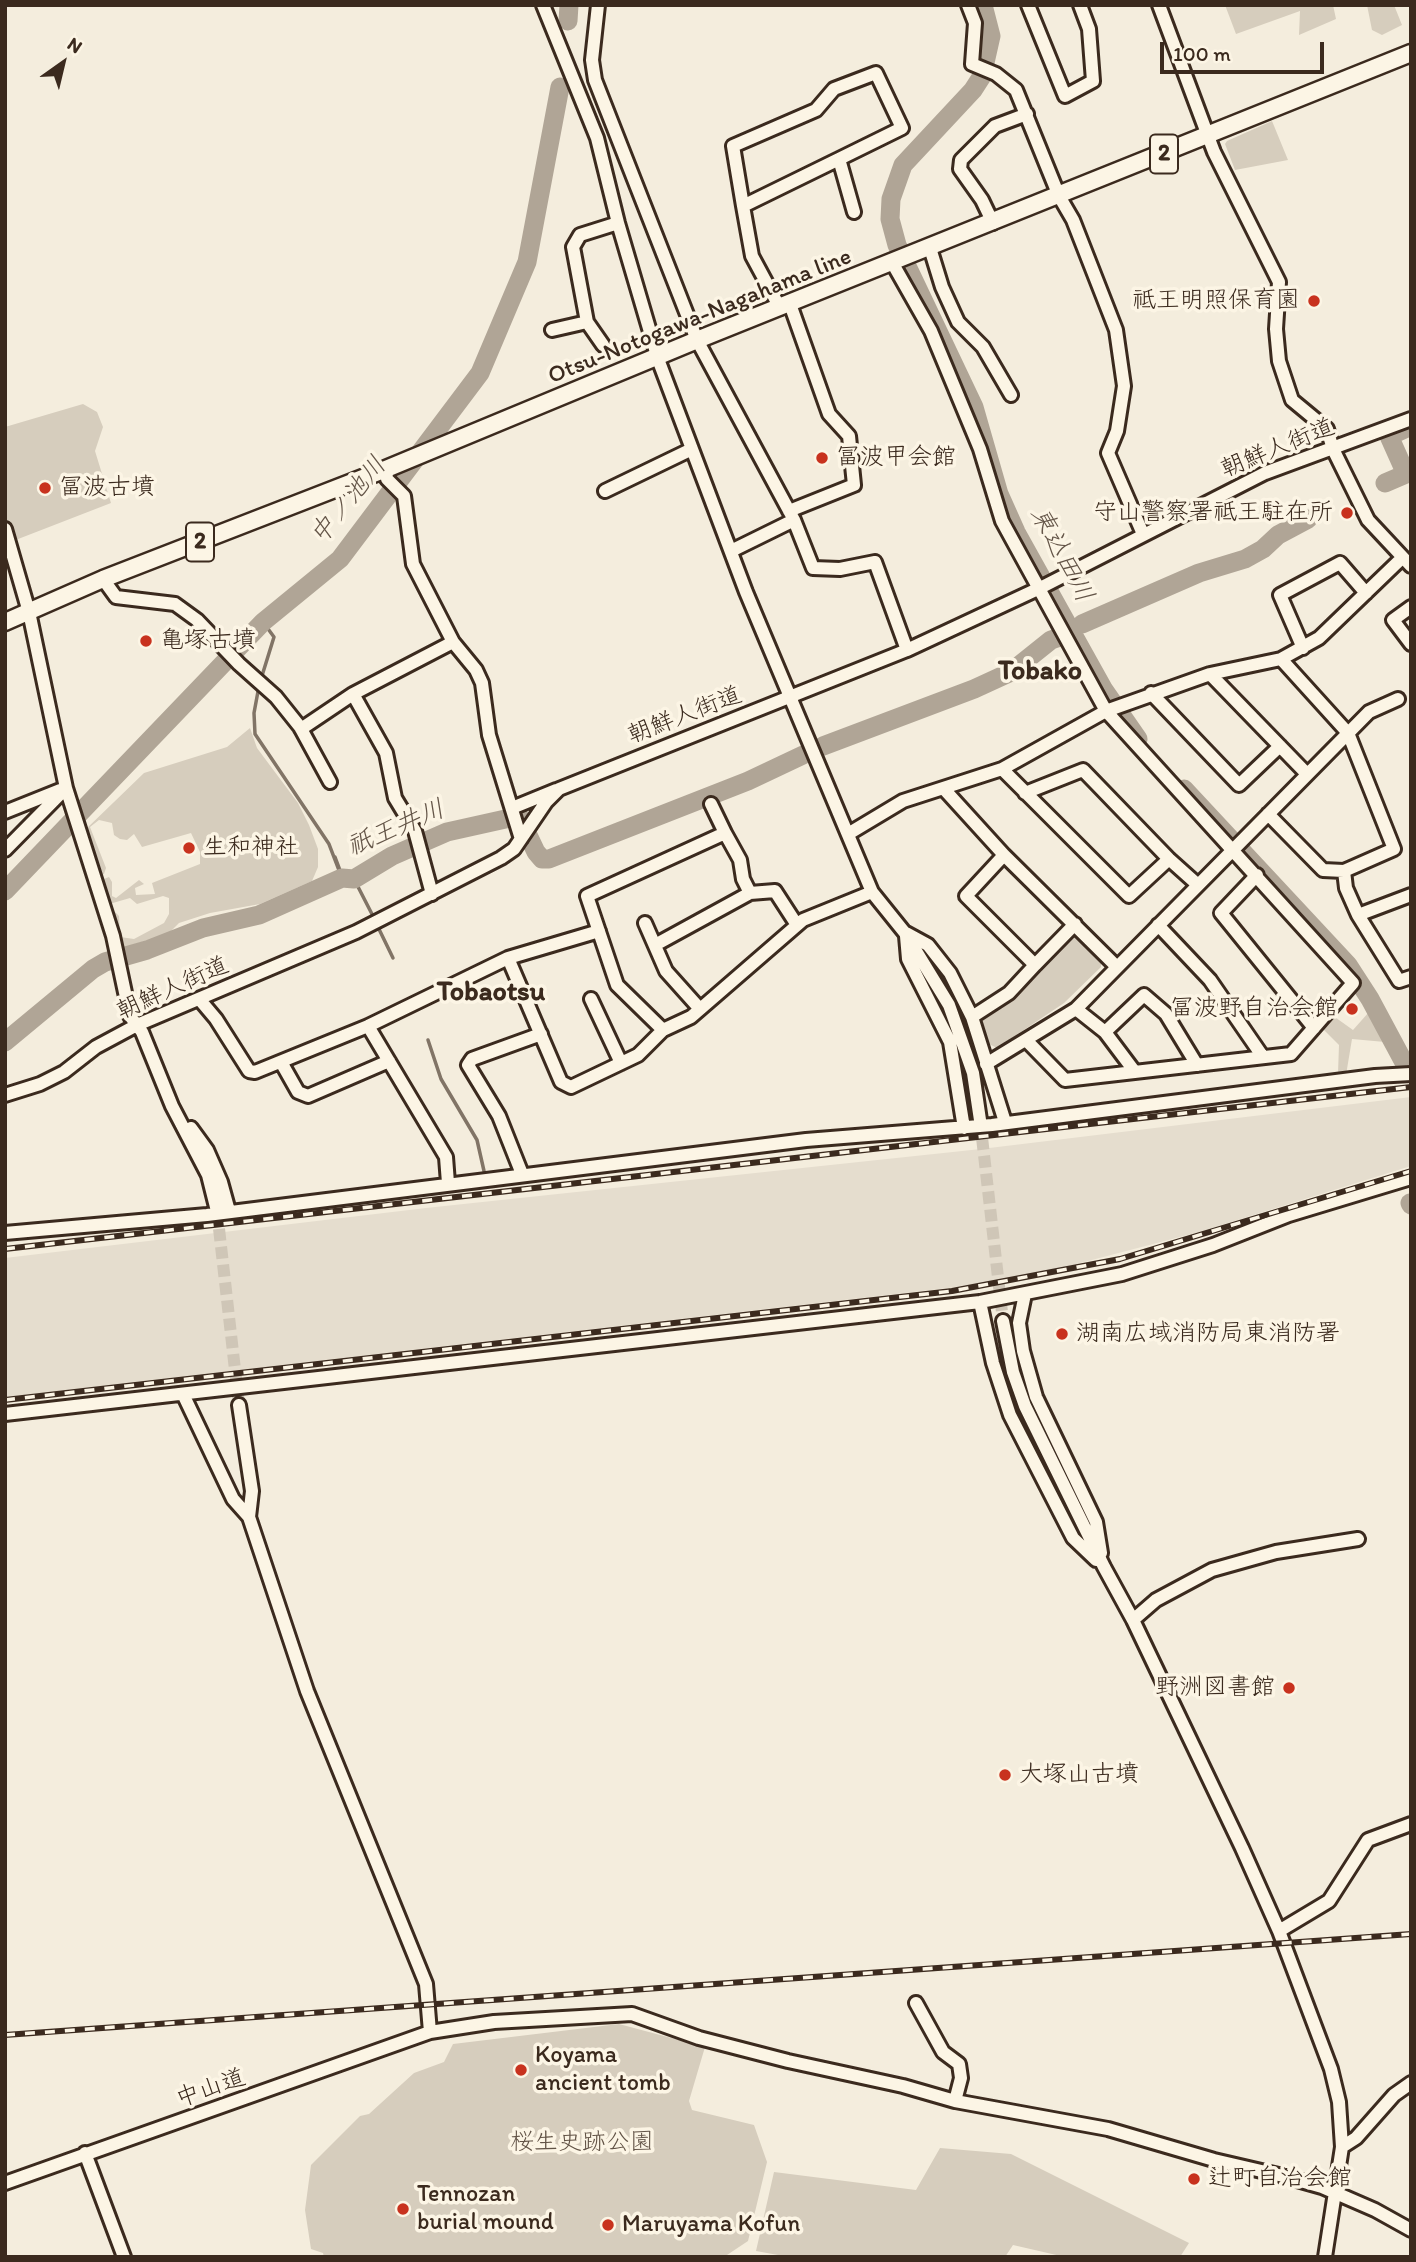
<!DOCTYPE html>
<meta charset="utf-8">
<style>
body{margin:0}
#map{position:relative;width:1416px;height:2262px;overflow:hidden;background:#f4eddd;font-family:Itim,sans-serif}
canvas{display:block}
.frame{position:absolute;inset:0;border:7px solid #3b2a1e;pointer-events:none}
.north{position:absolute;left:28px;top:28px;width:70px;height:70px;-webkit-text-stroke:5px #fcf5e5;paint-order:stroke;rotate:34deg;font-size:19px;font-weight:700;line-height:28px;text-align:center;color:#3b2a1e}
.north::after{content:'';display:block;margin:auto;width:24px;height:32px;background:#3b2a1e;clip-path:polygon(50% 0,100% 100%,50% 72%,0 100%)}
.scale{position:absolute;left:1160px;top:42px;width:164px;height:32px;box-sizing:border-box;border:4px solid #3b2a1e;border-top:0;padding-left:9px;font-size:21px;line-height:24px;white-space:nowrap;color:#3b2a1e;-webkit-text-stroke:5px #fcf5e5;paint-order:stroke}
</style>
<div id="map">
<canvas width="1416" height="2262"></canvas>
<div class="frame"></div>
<div class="north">N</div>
<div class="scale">100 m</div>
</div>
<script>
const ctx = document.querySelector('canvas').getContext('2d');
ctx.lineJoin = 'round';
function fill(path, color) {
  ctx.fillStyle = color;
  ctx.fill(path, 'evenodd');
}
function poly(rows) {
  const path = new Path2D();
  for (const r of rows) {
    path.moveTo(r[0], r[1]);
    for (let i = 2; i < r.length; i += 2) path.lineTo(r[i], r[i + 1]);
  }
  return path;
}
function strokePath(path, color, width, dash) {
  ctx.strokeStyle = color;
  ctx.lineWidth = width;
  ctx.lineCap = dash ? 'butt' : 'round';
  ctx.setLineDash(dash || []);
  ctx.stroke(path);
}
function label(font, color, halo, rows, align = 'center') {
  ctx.font = font + ' Itim,"Klee One",sans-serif';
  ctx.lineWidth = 7;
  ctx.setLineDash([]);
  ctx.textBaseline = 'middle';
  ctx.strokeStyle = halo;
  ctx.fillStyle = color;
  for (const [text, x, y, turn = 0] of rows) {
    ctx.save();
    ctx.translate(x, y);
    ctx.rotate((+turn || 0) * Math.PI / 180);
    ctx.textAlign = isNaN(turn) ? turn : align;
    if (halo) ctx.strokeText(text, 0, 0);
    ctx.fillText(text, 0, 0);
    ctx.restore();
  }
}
const built = poly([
 [1411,1097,1411,1166,1199,1232,1042,1273,948,1288,5,1397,5,1258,426,1208,981,1149]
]);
const green = poly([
 [1225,5,1333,5,1336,19,1299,35,1300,11,1236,34],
 [1367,5,1394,5,1402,25,1382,35,1372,30],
 [1272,121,1288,160,1235,170,1225,144,1227,141],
 [83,404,97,412,103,427,95,451,111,503,13,541,5,516,5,427],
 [250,728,257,748,298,803,309,825,318,849,318,867,312,881,260,904,210,913,179,923,168,934,122,948,109,916,115,912,119,916,120,937,134,939,164,923,169,914,169,898,163,896,137,904,130,898,106,905,99,881,109,877,112,882,112,896,116,898,139,880,144,884,135,888,136,895,155,894,152,883,200,864,200,852,191,833,142,847,134,834,127,840,120,839,114,835,112,823,99,820,90,827,106,868,104,874,97,878,84,831,144,773,227,747],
 [1069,936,1076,936,1101,959,1101,967,1064,1003,997,1048,989,1044,980,1019,984,1011],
 [1369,1012,1385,1042,1352,1039,1346,1075,1338,1073,1339,1045,1322,1028,1332,1015,1353,1030],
 [619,2024,705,2047,689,2101,692,2110,754,2125,767,2162,748,2241,724,2257,324,2257,323,2253,311,2249,305,2210,311,2165,360,2116,369,2114,414,2073,444,2062,453,2044],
 [940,2148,1011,2154,1189,2243,1180,2257,1065,2257,1013,2245,1005,2257,789,2257,756,2251,774,2172,916,2190]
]);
const stream = poly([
 [261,679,274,637,263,622],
 [259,686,254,713,255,734,329,844,342,878],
 [335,857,341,873],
 [354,879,374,918],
 [377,925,393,958],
 [428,1040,441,1079,477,1140,484,1171]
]);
const river = poly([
 [983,5,991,36,982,76,973,90,903,165,891,199,890,219,897,245,974,407,999,494,1016,532,1104,690,1138,739],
 [568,21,569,5],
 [1385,483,1406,474,1389,436,1411,426],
 [1082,624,1199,573,1245,559,1263,549,1278,535,1308,519],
 [823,746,974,689,1011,672,1051,640,1063,636],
 [1184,789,1348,965,1370,999,1407,1068],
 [5,891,263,622,340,559,480,373,527,262,560,87],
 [5,1042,93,969,105,962,147,950,203,928,259,915,342,878,354,879,392,856,447,832,519,816,536,852,542,859,549,859,748,781,803,755],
 [1410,1203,1411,1205]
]);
const minorTunnel = poly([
 [980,1120,1003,1321],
 [217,1211,239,1405]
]);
const minor = poly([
 [543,5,597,138,618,223,658,359,746,592,872,892,905,933,949,1005,973,1073,980,1120],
 [598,5,592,60,595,80,697,340,794,520,813,568,840,569,875,562,907,650],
 [968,5,975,23,972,64,996,74,1016,90,1059,196,1073,220,1116,330,1124,386,1117,431,1108,453,1143,534],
 [1028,5,1065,96,1093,81,1089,29,1080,5],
 [1159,5,1214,152,1279,282,1276,329,1279,361,1292,400,1327,429,1333,449,1368,520,1411,566],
 [743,206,733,146,816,110,834,89,876,73,902,128,839,159],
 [993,223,982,200,960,169,961,160,995,126,1027,114],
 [930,248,942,287,958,322,983,347,1011,395],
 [893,264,931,331,980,449,1002,521,1106,711,1353,983,1291,1054,1065,1080,1026,1040],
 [780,308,752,256,743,206,839,159,854,212],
 [552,330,587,322],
 [603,345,587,322,573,247,580,235,618,223],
 [386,469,387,479,404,496,413,564,453,642,476,670,482,683,489,735,521,839],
 [605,491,692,449],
 [789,511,854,485,849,436,829,414,790,304],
 [5,529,29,612,66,788,113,936,130,1016,142,1032,172,1106,208,1175,217,1211],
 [731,551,794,520],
 [103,579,116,597,175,604,197,620,239,664,276,697,300,727,330,782],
 [1411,607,1393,620,1411,644],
 [1303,648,1280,595,1340,563,1366,593],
 [1281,659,1348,733,1394,849,1344,871,1346,888,1358,915,1399,981,1411,977],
 [1210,674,1307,774],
 [1151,693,1239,785,1280,746],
 [353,694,453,642],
 [301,729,353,694,386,753,395,798,415,831,432,894],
 [1002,769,1129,896,1169,859],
 [944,789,1004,855,1117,967],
 [1025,793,1083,770,1169,859,1198,885],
 [711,804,725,833],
 [512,808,556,790],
 [5,812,60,790],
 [1268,814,1323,870,1344,871],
 [848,834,903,801,1002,769,1106,711,1210,674,1281,659,1319,638,1402,558],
 [5,850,66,788],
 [1004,855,966,896,1035,965,1075,924],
 [1257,875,1221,913,1314,1028],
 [750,893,743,879,740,860,725,833,587,896,617,985,663,1030,691,1017,803,920,872,892],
 [1358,915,1411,895],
 [645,923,666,971,700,1009],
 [1158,925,1210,980,1263,1057],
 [906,933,928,945,950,973,972,1017,1005,1122],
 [906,936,908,959,950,1042,964,1128],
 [655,945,750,893,775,891,797,925],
 [508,958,561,1082,571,1087,638,1055,663,1030],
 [591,999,621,1063],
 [200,1000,216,1019,249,1071,255,1072,368,1026,508,958,599,931],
 [1076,1009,1105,1032,1135,1072],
 [972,1017,1009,993,1035,965],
 [368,1026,446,1157,448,1183],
 [1105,1032,1144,995,1166,1014,1197,1065],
 [281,1062,298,1092,308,1096,389,1061],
 [986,1064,1076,1009,1369,712,1398,699],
 [5,1095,40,1084,64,1072,96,1047,137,1025,356,932,501,858,514,849,546,802,559,789,907,650,1042,587,1265,473,1411,419],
 [191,1128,207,1150,221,1182,229,1211],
 [522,1174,499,1116,468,1065,472,1059,541,1034],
 [5,1233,207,1215,806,1140,992,1125,1375,1076,1411,1074],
 [1025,1294,1019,1323,1023,1351,1036,1397,1096,1522,1101,1553],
 [980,1302,993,1363,1010,1415,1073,1538,1096,1560],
 [1003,1321,1013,1372,1025,1406,1104,1567,1133,1620,1242,1848,1279,1931,1331,2069,1339,2102,1342,2147,1325,2257],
 [183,1394,233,1499,249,1517,307,1691,426,1984,430,2032],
 [239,1405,252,1491,249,1517],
 [5,1414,980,1302,1122,1274,1213,1245,1289,1215,1411,1178],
 [1133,1620,1156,1600,1212,1570,1276,1552,1358,1539],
 [1279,1931,1329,1901,1368,1840,1411,1824],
 [916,2003,943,2052,959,2064,961,2078,955,2101],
 [1342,2147,1356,2138,1394,2095,1411,2083],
 [85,2153,124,2257],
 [5,2183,430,2032,494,2022,632,2014,699,2038,788,2061,903,2086,955,2101,1108,2129,1214,2160,1283,2176,1322,2187,1375,2210,1411,2230]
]);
const major = poly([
 [5,622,103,579,386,469,697,340,1411,53]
]);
const rail = poly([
 [5,1249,1411,1087],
 [5,1400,952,1291,1120,1259,1411,1171],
 [5,2035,1411,1934]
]);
const markers = [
 [1314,301,7,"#c8321e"],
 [822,458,7,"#c8321e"],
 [45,488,7,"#c8321e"],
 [1347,513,7,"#c8321e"],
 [146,641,7,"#c8321e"],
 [189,848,7,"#c8321e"],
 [1352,1009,7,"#c8321e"],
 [1062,1334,7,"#c8321e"],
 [1289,1688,7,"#c8321e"],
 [1005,1775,7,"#c8321e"],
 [521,2070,7,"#c8321e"],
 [1194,2179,7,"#c8321e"],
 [403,2209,7,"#c8321e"],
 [608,2225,7,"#c8321e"]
];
const shields = [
 [1164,154,28],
 [200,542,28]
];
const shieldNames = [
 ["2",1164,154],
 ["2",200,542]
];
const poiNames = [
 ["祗王明照保育園",1300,301,"right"],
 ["冨波甲会館",836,458],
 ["冨波古墳",59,488],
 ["守山警察署祗王駐在所",1333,513,"right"],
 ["亀塚古墳",160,641],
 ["生和神社",203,848],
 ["冨波野自治会館",1338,1009,"right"],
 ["湖南広域消防局東消防署",1076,1334],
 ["野洲図書館",1275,1688,"right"],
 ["大塚山古墳",1019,1775],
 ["Koyama",535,2056],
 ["ancient tomb",535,2084],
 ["辻町自治会館",1208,2179],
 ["Tennozan",417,2195],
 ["burial mound",417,2223],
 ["Maruyama Kofun",622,2225]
];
const streetNames = [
 ["Otsu-Notogawa-Nagahama line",700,317,-22],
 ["朝鮮人街道",1278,449,-22],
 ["朝鮮人街道",685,716,-21],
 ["朝鮮人街道",173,989,-24],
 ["中山道",211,2089,-19]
];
const parkNames = [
 ["桜生史跡公園",582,2143]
];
const waterNames = [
 ["中ノ池川",349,501,-51],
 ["東込田川",1061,555,62],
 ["祇王井川",396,829,-23]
];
const quarterNames = [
 ["Tobako",1040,672],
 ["Tobaotsu",491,993]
];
fill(built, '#e5ddce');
fill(green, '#d6cdbd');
strokePath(stream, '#817466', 3.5);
strokePath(river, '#b0a596', 19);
strokePath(minorTunnel, '#cfc6b7', 12, [12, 6]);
strokePath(minor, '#3b2a1e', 18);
strokePath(major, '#3b2a1e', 21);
strokePath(minor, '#fcf5e5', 12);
strokePath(major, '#fcf5e5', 16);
strokePath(rail, '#3b2a1e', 6);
strokePath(rail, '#fcf5e5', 3.5, [10]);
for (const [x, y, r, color] of markers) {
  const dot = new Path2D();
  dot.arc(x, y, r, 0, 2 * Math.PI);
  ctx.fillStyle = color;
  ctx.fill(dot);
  strokePath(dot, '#fcf5e5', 2.5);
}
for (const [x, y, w] of shields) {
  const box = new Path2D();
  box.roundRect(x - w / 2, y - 19.5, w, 39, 5);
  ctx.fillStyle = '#fcf5e5';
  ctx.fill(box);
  strokePath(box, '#3b2a1e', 2);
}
label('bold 23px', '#3b2a1e', null, shieldNames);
label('24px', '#3b2a1e', '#fcf5e5', poiNames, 'left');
label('24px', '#3b2a1e', '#fcf5e5', streetNames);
label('24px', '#625346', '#fcf5e5', parkNames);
label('italic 26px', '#645548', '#fcf5e5', waterNames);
label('bold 28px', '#3b2a1e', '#fcf5e5', quarterNames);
</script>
